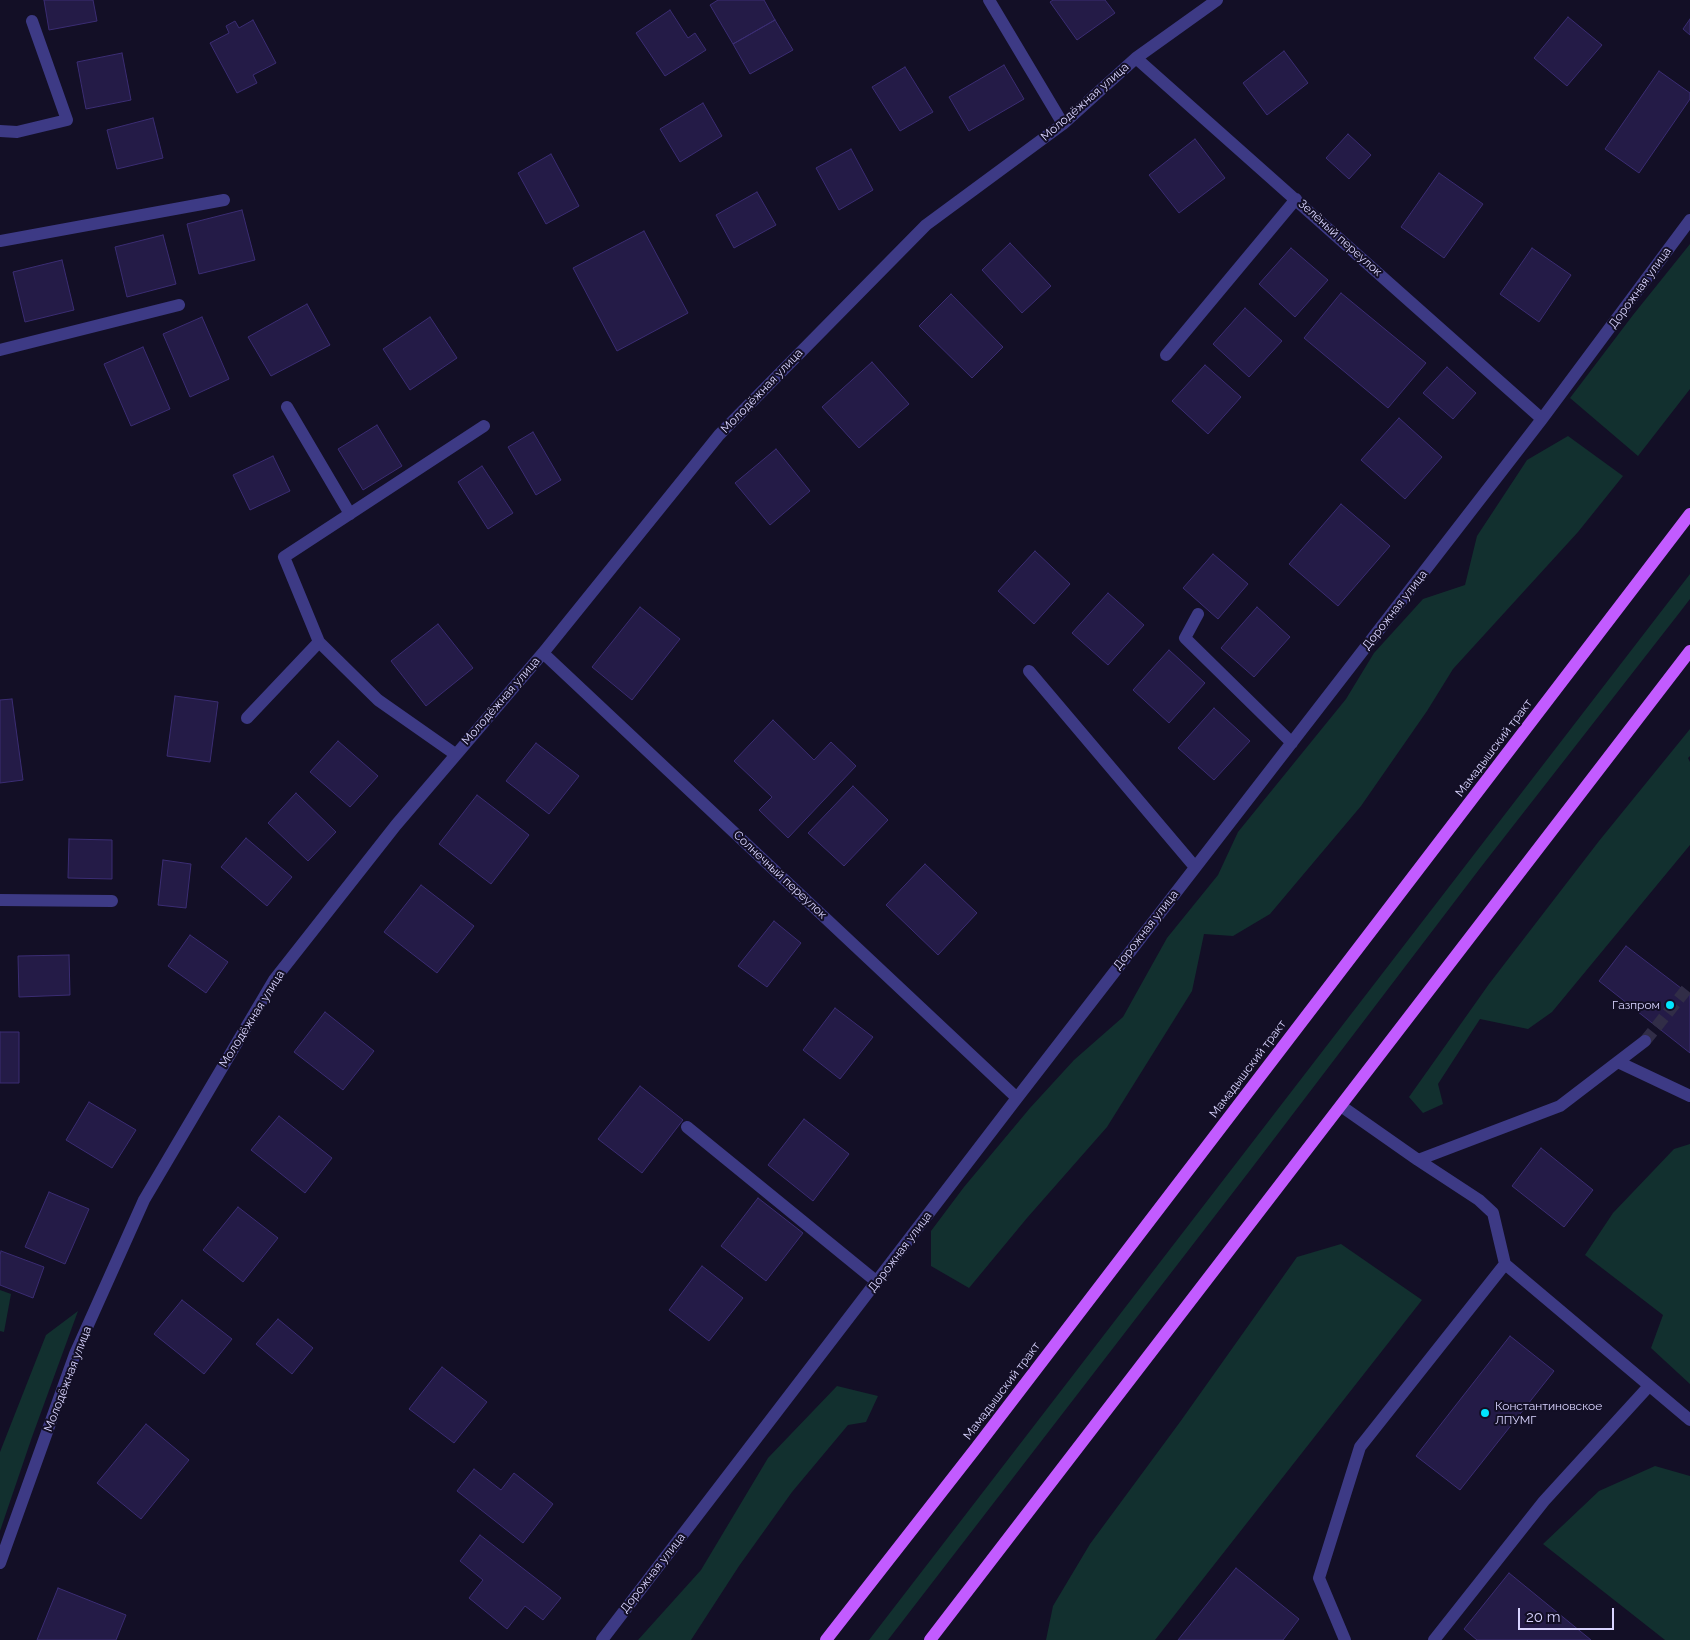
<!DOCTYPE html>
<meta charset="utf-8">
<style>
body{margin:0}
#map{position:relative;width:1690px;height:1640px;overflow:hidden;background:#130f26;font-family:Raleway,sans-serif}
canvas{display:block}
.scale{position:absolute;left:1518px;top:1608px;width:96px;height:22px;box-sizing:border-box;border:2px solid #d9d4ff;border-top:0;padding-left:6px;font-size:15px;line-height:18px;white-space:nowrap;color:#d9d4ff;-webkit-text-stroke:4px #130f26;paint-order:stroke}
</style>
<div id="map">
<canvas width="1690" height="1640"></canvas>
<div class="scale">20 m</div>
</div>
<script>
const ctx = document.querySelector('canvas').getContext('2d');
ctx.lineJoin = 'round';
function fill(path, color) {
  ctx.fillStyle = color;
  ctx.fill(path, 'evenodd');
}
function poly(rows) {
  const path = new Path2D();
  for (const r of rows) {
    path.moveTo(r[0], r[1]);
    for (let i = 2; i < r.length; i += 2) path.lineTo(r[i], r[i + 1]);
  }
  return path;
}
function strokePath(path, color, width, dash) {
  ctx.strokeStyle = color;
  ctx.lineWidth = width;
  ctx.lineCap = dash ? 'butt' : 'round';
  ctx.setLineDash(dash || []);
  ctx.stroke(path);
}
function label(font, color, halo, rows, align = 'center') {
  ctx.font = font + ' Raleway,sans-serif';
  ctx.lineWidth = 4;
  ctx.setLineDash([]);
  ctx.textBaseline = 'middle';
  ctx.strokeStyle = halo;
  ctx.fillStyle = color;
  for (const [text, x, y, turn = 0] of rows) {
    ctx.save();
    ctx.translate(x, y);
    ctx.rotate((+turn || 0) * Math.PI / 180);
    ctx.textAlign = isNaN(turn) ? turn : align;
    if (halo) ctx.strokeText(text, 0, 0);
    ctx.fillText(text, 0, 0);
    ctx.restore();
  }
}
const green = poly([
 [1690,244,1690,389,1638,456,1570,398,1633,315],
 [1568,436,1623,476,1578,532,1453,669,1427,711,1361,806,1270,914,1233,936,1204,934,1192,991,1107,1127,1027,1218,969,1288,931,1266,931,1231,964,1187,1030,1108,1074,1060,1123,1017,1167,938,1218,875,1238,832,1346,699,1374,653,1423,599,1465,585,1477,536,1527,460],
 [1690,574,1690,599,1680,612,1481,867,1248,1173,888,1640,869,1640],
 [1690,729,1690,756,1688,758,1690,762,1690,845,1552,1012,1528,1029,1480,1019,1438,1084,1443,1104,1423,1113,1409,1097,1489,984,1599,841],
 [1690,1144,1690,1384,1651,1348,1663,1315,1585,1255,1613,1213,1674,1149],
 [1341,1244,1422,1300,1155,1640,1046,1640,1053,1606,1090,1544,1180,1422,1297,1257],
 [0,1290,11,1294,4,1332,0,1331],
 [78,1311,32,1437,0,1531,0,1452,46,1335],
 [837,1386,878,1396,866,1422,848,1425,792,1492,739,1566,691,1640,638,1640,701,1570,768,1458],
 [1655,1466,1690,1476,1690,1640,1665,1640,1543,1544,1599,1491]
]);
const building = poly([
 [44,0,93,0,97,21,49,30,44,0],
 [718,0,764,0,775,20,733,44,710,5,718,0],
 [1053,0,1105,0,1115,13,1077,40,1050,2,1053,0],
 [670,10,688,38,695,33,706,50,665,76,636,33,670,10],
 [1568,17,1602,45,1567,86,1534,58,1568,17],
 [1690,19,1690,35,1683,29,1690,19],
 [253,20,276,63,253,75,257,83,237,93,210,43,229,33,226,26,235,21,239,28,253,20],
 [775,20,793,50,750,74,733,44,775,20],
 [1284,51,1308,83,1267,115,1243,83,1284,51],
 [122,53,131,100,86,109,77,62,122,53],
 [1004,65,1024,99,969,131,949,97,1004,65],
 [905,67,933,112,900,131,872,87,905,67],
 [1659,71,1690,93,1690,99,1639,173,1605,149,1659,71],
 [703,103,722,136,680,162,660,129,703,103],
 [153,118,163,158,117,169,107,130,153,118],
 [1348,134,1371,155,1349,179,1326,158,1348,134],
 [1195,139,1225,178,1179,213,1149,175,1195,139],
 [851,149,873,190,839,210,816,168,851,149],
 [551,154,579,206,546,224,518,173,551,154],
 [1439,173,1483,204,1444,258,1401,227,1439,173],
 [757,192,776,225,734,248,716,215,757,192],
 [242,210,255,260,199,274,187,224,242,210],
 [644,231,688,313,617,351,573,268,644,231],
 [163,235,176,284,127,297,115,247,163,235],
 [1010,243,1051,286,1022,313,982,270,1010,243],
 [1291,248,1328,280,1295,317,1259,284,1291,248],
 [1532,248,1571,275,1539,322,1500,294,1532,248],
 [62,260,74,310,25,322,13,272,62,260],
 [1341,293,1426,363,1388,408,1304,338,1341,293],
 [951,294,1003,347,972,378,919,326,951,294],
 [307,304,330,345,271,376,248,337,307,304],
 [1245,308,1282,341,1249,377,1213,344,1245,308],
 [202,317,229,379,190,397,163,334,202,317],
 [430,317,457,358,410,390,383,349,430,317],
 [143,347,170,409,131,426,104,364,143,347],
 [872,362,909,404,859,448,822,407,872,362],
 [1205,365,1241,397,1208,434,1172,401,1205,365],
 [1447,367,1476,393,1453,419,1423,393,1447,367],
 [1399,418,1442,457,1405,499,1361,460,1399,418],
 [377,425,402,466,363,490,338,449,377,425],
 [533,432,561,480,536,495,508,447,533,432],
 [776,449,810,491,770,525,735,483,776,449],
 [273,456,290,491,250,510,233,475,273,456],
 [482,466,513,513,488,529,458,482,482,466],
 [1341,504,1390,546,1338,606,1289,564,1341,504],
 [1035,551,1070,584,1034,624,998,591,1035,551],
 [1213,554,1248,584,1218,619,1183,588,1213,554],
 [1108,593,1144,625,1108,665,1072,633,1108,593],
 [640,607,680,639,632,700,592,667,640,607],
 [1257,607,1290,637,1254,677,1221,648,1257,607],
 [438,624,473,668,426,706,391,661,438,624],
 [1169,650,1205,683,1169,723,1133,690,1169,650],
 [175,696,218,702,210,762,167,756,175,696],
 [12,699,23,780,0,783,0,700,12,699],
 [1214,708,1250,741,1214,780,1178,748,1214,708],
 [773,720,814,760,831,742,856,766,788,838,759,810,772,797,734,761,773,720],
 [338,741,378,776,350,807,310,772,338,741],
 [536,743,579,776,549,814,506,781,536,743],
 [853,786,888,820,844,866,808,833,853,786],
 [296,793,336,832,308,861,268,823,296,793],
 [477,795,529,835,491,884,439,844,477,795],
 [246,838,292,877,267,906,221,867,246,838],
 [69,839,112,840,112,879,68,878,69,839],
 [163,860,191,864,186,908,158,905,163,860],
 [925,864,977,913,938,955,886,905,925,864],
 [421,885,474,926,437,973,384,932,421,885],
 [774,921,801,943,767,987,738,966,774,921],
 [190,935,228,962,206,993,168,966,190,935],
 [1626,946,1690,995,1690,1053,1599,981,1626,946],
 [69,955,70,995,19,997,18,956,69,955],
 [835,1008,873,1037,840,1079,803,1050,835,1008],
 [325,1012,374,1051,343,1090,294,1052,325,1012],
 [0,1032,19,1032,19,1083,0,1083,0,1032],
 [640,1086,683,1120,642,1173,598,1139,640,1086],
 [89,1102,136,1130,112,1168,66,1140,89,1102],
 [279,1116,332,1158,305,1193,251,1150,279,1116],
 [804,1119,849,1154,813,1201,768,1165,804,1119],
 [1541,1148,1593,1190,1564,1227,1512,1186,1541,1148],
 [49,1192,89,1209,65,1264,25,1247,49,1192],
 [758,1198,803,1233,766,1281,721,1246,758,1198],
 [238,1207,278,1238,243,1282,203,1250,238,1207],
 [1,1251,44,1267,33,1298,0,1285,0,1255,1,1251],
 [702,1266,743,1298,709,1341,669,1310,702,1266],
 [182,1300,232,1339,204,1374,154,1334,182,1300],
 [278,1319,313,1348,292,1374,256,1344,278,1319],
 [1510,1336,1554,1371,1460,1490,1416,1456,1510,1336],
 [442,1367,487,1402,454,1443,409,1409,442,1367],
 [146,1424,189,1460,141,1519,97,1483,146,1424],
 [474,1469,501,1490,514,1473,553,1504,523,1543,457,1491,474,1469],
 [480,1535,561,1598,543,1620,525,1606,507,1629,469,1598,483,1580,460,1561,480,1535],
 [1236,1568,1299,1619,1283,1640,1178,1640,1236,1568],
 [1509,1573,1591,1640,1477,1640,1464,1629,1509,1573],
 [58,1588,126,1615,116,1640,37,1640,58,1588]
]);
const minorTunnel = poly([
 [1645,1041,1690,985]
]);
const minor = poly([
 [989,0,1063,124],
 [1136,58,1542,419],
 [0,131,17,132,67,120,32,21],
 [0,241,224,200],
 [0,350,179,305],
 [1166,355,1296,199],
 [287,407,350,514],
 [1198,614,1185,638,1292,743],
 [543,653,1017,1098],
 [1029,671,1195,867],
 [247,718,319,642],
 [455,754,378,700,319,642,284,557,484,426],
 [0,900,112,901],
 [1618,1062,1690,1096],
 [1341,1106,1418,1160,1479,1200,1493,1213,1505,1264],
 [687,1127,877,1282],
 [1418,1160,1560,1106,1645,1041],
 [0,1563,75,1354,144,1200,274,980,396,825,543,653,719,435,926,225,1063,124,1136,58,1217,0],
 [602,1640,1017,1098,1542,419,1690,220],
 [1345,1640,1319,1578,1360,1447,1505,1264,1690,1420],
 [1434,1640,1544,1501,1649,1386]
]);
const major = poly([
 [826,1640,976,1448,1690,514],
 [930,1640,1690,651]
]);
const markers = [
 [1670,1005,5,"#00e5ff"],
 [1485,1413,5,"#00e5ff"]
];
const streetNames = [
 ["Молодёжная улица",1085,102,-41],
 ["Зелёный переулок",1340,238,42],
 ["Дорожная улица",1640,288,-54],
 ["Молодёжная улица",762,391,-46],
 ["Дорожная улица",1395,610,-52],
 ["Молодёжная улица",501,701,-49],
 ["Мамадышский тракт",1494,748,-53],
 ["Солнечный переулок",780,875,43],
 ["Дорожная улица",1146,930,-52],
 ["Молодёжная улица",252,1019,-58],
 ["Мамадышский тракт",1248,1069,-53],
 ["Дорожная улица",900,1252,-53],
 ["Молодёжная улица",68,1379,-69],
 ["Мамадышский тракт",1002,1391,-53],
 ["Дорожная улица",653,1573,-52]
];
const poiNames = [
 ["Газпром",1660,1005],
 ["Константиновское",1495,1406,"left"],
 ["ЛПУМГ",1495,1420,"left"]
];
fill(green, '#12302f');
fill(building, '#241b47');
strokePath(building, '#3b2d73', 1);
strokePath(minorTunnel, '#312d47', 12, [12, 6]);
strokePath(minor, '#3d3a85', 12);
strokePath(major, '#c25bff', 12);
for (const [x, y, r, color] of markers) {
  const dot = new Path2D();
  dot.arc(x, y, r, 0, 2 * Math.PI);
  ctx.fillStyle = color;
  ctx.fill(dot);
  strokePath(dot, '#130f26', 2);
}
label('12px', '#d9d4ff', '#130f26', streetNames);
label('12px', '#d9d4ff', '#130f26', poiNames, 'right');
</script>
